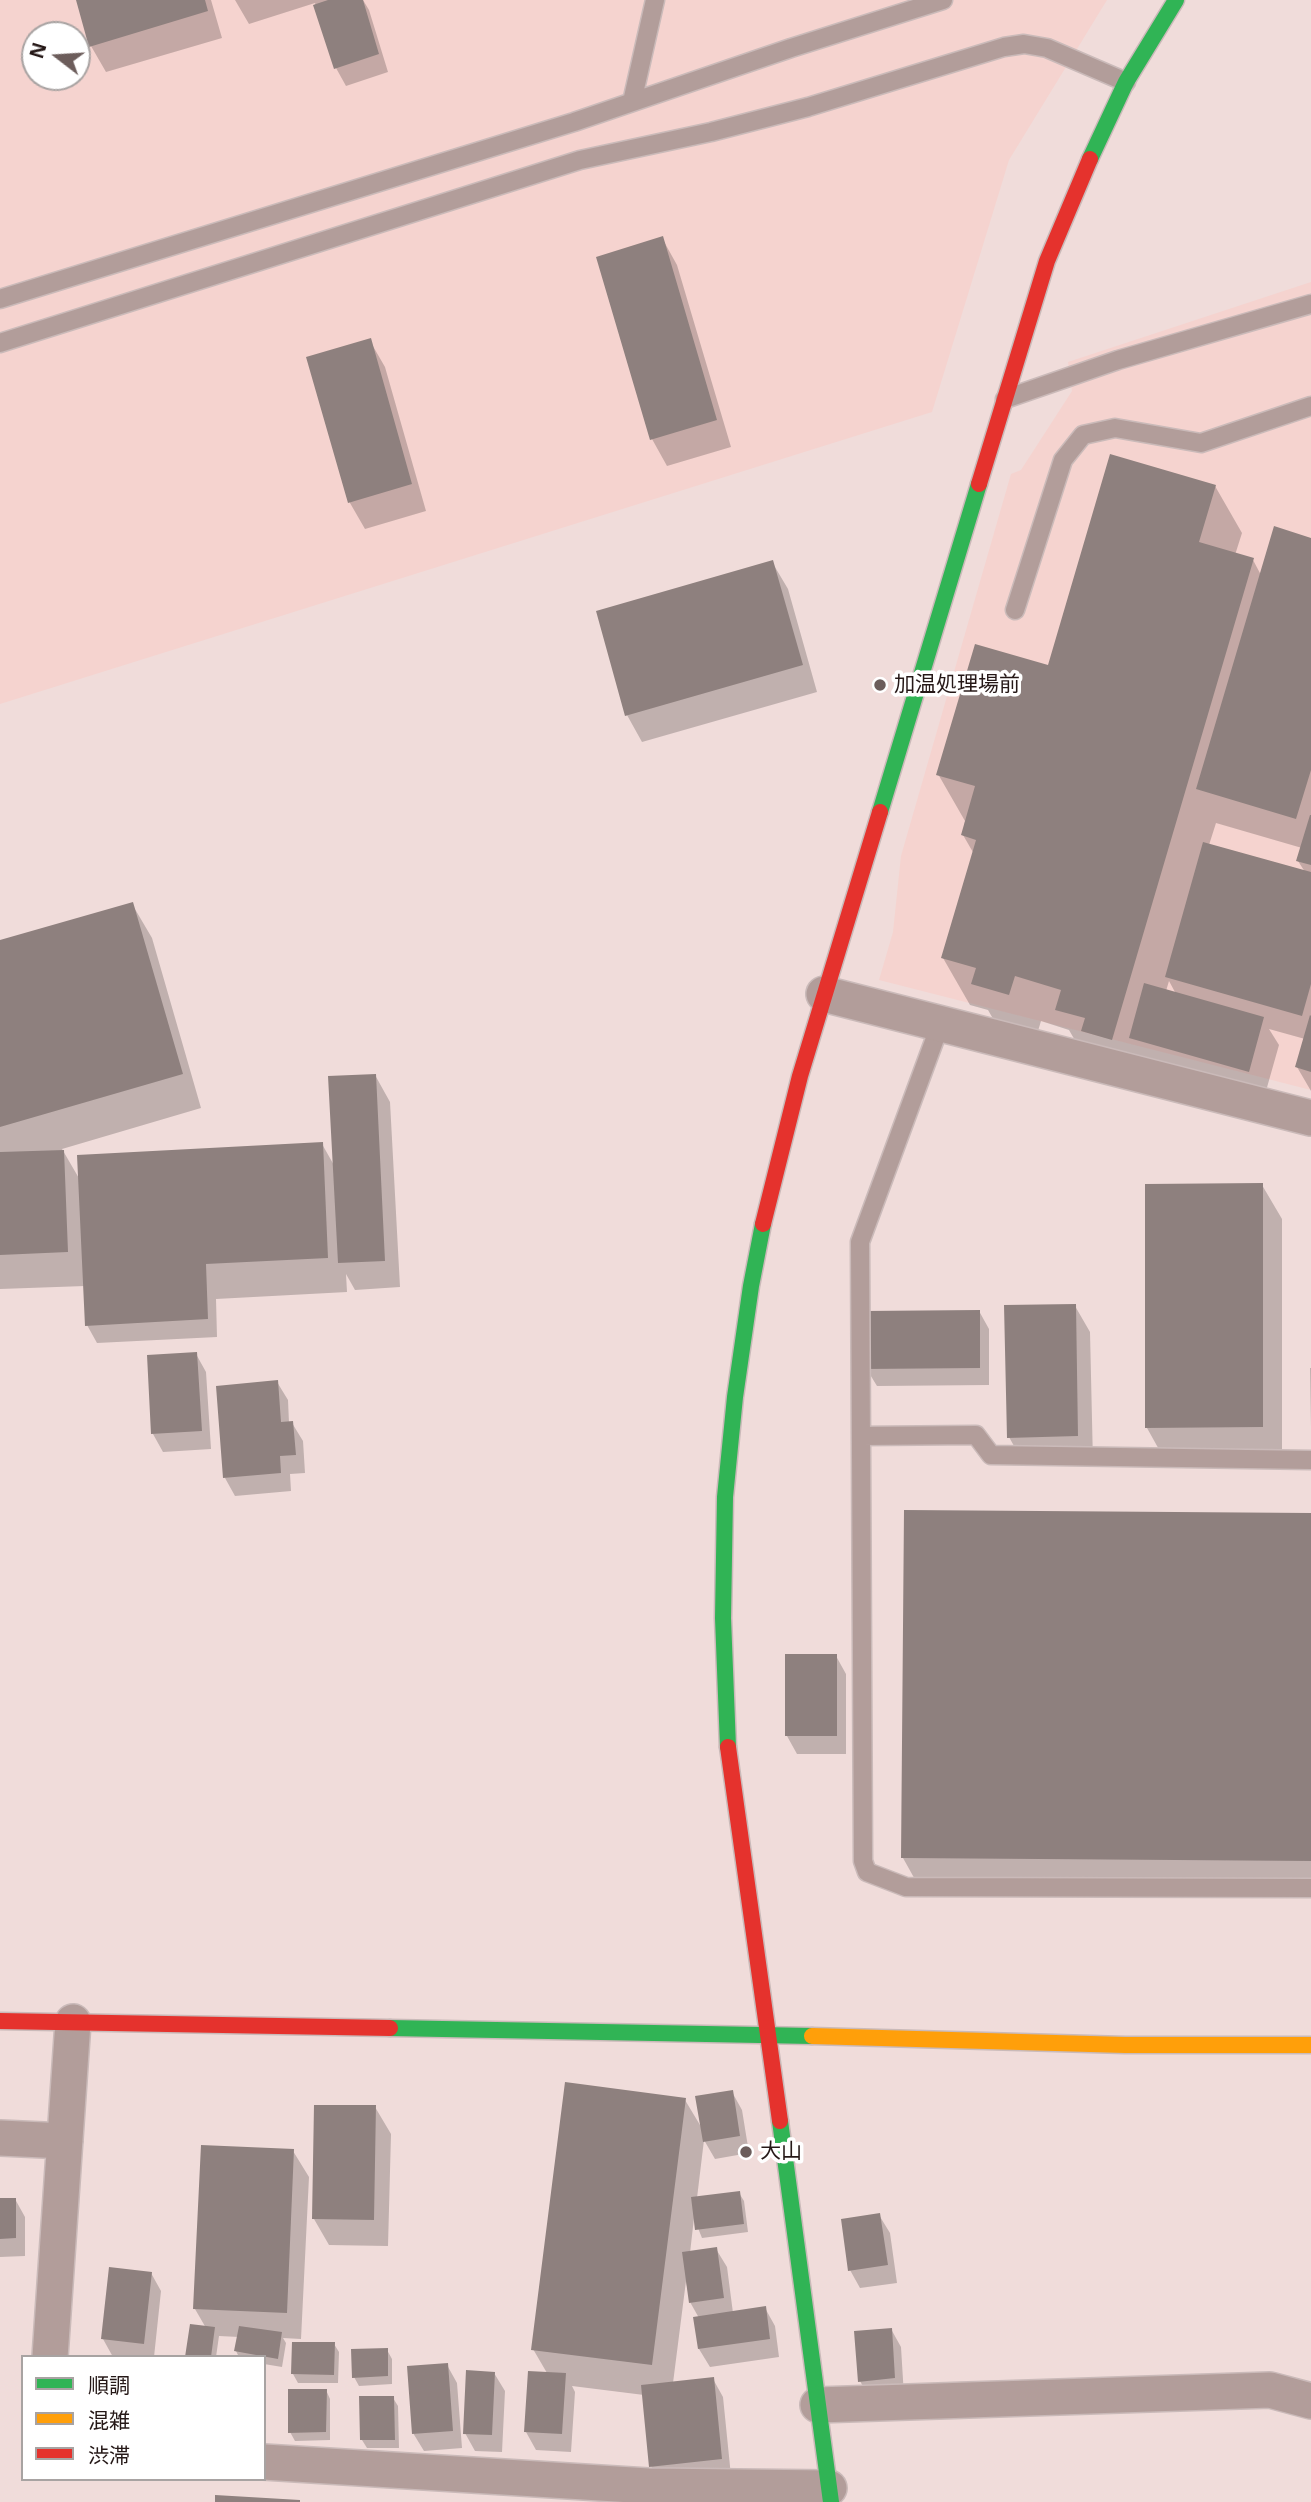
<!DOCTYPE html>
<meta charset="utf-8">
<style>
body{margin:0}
#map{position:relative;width:1311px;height:2502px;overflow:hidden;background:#f0dcda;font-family:"Noto Sans","Noto Sans JP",sans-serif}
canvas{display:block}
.legend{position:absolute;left:21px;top:2355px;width:245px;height:126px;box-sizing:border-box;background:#fff;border:2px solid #a8a3a2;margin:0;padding:9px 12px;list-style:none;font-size:21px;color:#251817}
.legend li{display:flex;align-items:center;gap:14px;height:35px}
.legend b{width:35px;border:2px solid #a8a3a2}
.north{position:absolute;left:21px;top:21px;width:70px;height:70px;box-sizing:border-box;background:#fff;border:2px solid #a8a3a2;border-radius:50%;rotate:287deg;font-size:19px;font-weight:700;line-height:28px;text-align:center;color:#251817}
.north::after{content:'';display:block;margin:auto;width:24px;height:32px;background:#6c5d5b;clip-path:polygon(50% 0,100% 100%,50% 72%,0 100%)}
</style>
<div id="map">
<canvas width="1311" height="2502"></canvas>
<ul class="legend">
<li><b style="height:9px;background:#30b455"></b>順調</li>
<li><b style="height:9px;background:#ff9f0a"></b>混雑</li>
<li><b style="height:9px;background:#e5322d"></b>渋滞</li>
</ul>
<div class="north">N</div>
</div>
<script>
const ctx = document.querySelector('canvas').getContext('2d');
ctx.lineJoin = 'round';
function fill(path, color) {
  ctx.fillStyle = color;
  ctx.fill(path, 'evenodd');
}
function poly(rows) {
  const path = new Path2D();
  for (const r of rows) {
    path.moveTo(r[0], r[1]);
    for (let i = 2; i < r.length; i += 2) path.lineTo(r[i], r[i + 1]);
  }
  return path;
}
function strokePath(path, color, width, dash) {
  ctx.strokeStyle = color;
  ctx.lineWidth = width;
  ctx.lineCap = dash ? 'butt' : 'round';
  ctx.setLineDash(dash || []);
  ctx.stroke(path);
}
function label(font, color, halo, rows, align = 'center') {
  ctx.font = font + ' "Noto Sans","Noto Sans JP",sans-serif';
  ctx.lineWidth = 7;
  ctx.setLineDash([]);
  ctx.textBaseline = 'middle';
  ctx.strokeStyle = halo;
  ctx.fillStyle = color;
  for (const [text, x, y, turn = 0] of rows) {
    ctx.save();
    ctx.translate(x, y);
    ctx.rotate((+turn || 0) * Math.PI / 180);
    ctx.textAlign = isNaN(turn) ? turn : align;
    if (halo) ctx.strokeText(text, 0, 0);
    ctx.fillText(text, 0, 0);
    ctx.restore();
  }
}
const built = poly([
 [0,0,1107,0,1009,160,932,412,0,704],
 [35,35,77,35,77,77,35,77],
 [1311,282,1311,1090,879,980,893,932,901,856,1011,474,1021,470,1072,391,1068,362]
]);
const shadow = poly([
 [77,0,211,0,222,38,106,72,91,46],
 [235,0,363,0,369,10,388,72,346,86,336,68,315,3,249,24],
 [662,238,677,265,731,447,667,466,652,439,598,258],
 [370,341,385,367,426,511,365,529,350,503,309,358],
 [1215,486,1242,533,1235,555,1253,560,1261,575,1311,539,1311,1091,1297,1067,1305,1039,1269,1029,1279,1045,1264,1098,1084,1056,1069,1030,1041,1021,1035,1041,1000,1031,988,1010,970,1005,943,958,974,854,963,835,965,821,938,774,1049,668],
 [1216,823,1302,848,1298,861,1305,872,1209,845],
 [1169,981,1176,994,1166,991],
 [772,562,788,589,817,692,642,742,627,715],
 [132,904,152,938,201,1108,62,1149,80,1180,322,1144,335,1167,375,1075,390,1102,400,1287,355,1290,346,1274,347,1292,216,1299,217,1337,97,1343,87,1325,85,1286,0,1289,0,942],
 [1262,1185,1282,1219,1282,1461,1166,1462,1147,1428],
 [1075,1306,1090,1332,1093,1463,1024,1464,1009,1437],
 [979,1311,989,1329,989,1385,877,1386,866,1368],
 [196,1354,206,1372,211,1449,163,1452,153,1434,148,1357],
 [1310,1368,1311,1368,1311,1427],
 [277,1382,288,1400,289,1423,292,1423,303,1441,305,1473,290,1474,291,1491,235,1496,225,1478],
 [1311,1515,1311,1895,922,1892,903,1858],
 [786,1656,836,1656,846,1674,846,1754,797,1754,787,1736],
 [732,2092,742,2110,749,2153,715,2159,704,2140,697,2198,739,2193,744,2201,748,2232,702,2238,694,2218,690,2253,716,2249,727,2267,733,2313,765,2308,775,2326,779,2357,710,2367,699,2349,699,2318,690,2302,686,2281,673,2383,713,2379,723,2397,731,2476,662,2484,651,2466,644,2395,572,2386,575,2392,571,2452,536,2450,526,2432,547,2373,533,2349,685,2100,703,2130],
 [375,2107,391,2134,388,2246,329,2245,314,2219],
 [293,2151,309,2177,301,2339,283,2338,286,2343,282,2367,264,2364,264,2357,239,2357,236,2351,239,2337,219,2336,216,2357,187,2357,206,2328,195,2309],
 [15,2199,25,2217,25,2256,0,2257,0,2200],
 [879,2215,890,2233,897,2283,860,2288,850,2270],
 [151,2273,161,2291,154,2357,113,2357,103,2339],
 [891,2329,901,2347,904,2396,870,2399,860,2381],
 [334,2344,339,2352,338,2383,298,2383,293,2374],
 [387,2350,392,2359,392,2384,359,2386,354,2377],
 [447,2365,457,2383,462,2448,424,2451,413,2433],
 [494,2373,505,2391,502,2452,475,2451,465,2433],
 [326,2390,330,2399,330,2440,295,2441,290,2432],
 [393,2398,398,2406,399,2448,367,2448,362,2440]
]);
const building = poly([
 [76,0,205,0,208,11,89,47],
 [328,0,363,0,379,54,334,69,313,5],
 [663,236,717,420,650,440,596,257],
 [371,338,412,484,348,503,306,357],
 [1110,454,1216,485,1199,542,1254,558,1112,1040,1081,1031,1085,1018,1055,1010,1061,990,1015,976,1009,995,971,984,976,968,941,958,976,840,961,835,975,786,936,775,975,644,1048,665],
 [1274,526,1311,538,1311,770,1296,819,1196,789],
 [773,560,803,665,625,716,596,611],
 [1310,815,1311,815,1311,865,1296,861],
 [1203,842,1311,872,1311,984,1302,1016,1165,977],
 [133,902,183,1074,0,1127,0,940],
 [1144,983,1264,1017,1249,1072,1129,1038],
 [1310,1015,1311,1016,1311,1072,1295,1067],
 [376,1074,385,1261,338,1263,328,1076],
 [323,1142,328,1258,206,1264,208,1319,85,1326,77,1155],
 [64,1150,68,1252,0,1255,0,1152],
 [1263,1183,1263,1427,1145,1428,1145,1184],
 [1076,1304,1078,1436,1007,1438,1004,1305],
 [980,1310,980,1368,865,1369,864,1311],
 [197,1352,202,1431,151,1434,147,1355],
 [278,1380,281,1422,293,1421,296,1455,280,1456,281,1473,223,1478,216,1386],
 [904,1510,1311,1513,1311,1861,901,1858],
 [785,1654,837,1654,837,1736,785,1736],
 [565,2082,686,2098,652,2365,531,2350],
 [733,2090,740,2136,703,2142,695,2096],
 [314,2105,376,2105,374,2220,312,2219],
 [201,2145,294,2149,287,2313,193,2309],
 [740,2191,744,2224,695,2230,691,2197],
 [0,2198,16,2198,16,2238,0,2239],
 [880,2213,888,2265,848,2271,841,2219],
 [717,2247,724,2298,689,2303,682,2252],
 [109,2267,152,2272,144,2344,101,2339],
 [766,2306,770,2339,698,2349,693,2317],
 [190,2324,215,2327,211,2357,185,2357],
 [239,2326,282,2332,278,2359,234,2351],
 [892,2328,895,2378,858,2382,854,2331],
 [292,2342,335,2342,334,2375,291,2374],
 [388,2348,388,2376,352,2378,351,2349],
 [448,2363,453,2431,412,2434,407,2366],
 [466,2370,495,2372,492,2435,463,2434],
 [528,2371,566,2373,562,2434,524,2432],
 [714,2377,722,2459,649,2467,641,2385],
 [288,2389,327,2389,326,2432,288,2433],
 [359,2396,394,2396,395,2440,360,2440],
 [215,2495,300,2500,300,2502,215,2502]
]);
const lane = poly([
 [632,102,655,0],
 [0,299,574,122,791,48,943,0],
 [0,343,580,160,711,132,808,107,1004,47,1024,44,1047,48,1126,82],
 [1005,399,1118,360,1311,304],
 [1015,610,1063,460,1083,435,1115,428,1201,443,1311,406],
 [940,1025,860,1242,863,1861,867,1872,906,1887,1311,1888],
 [862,1436,976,1435,991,1455,1311,1460]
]);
const street = poly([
 [824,994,1311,1118],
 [0,2138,65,2141],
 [50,2357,73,2022],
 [818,2405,1270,2390,1311,2401],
 [264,2462,648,2486,829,2488]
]);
const fast = poly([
 [1090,159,1126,82,1176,0],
 [880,812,979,484],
 [728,1747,723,1618,725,1497,735,1397,751,1286,763,1224],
 [390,2028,812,2036],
 [780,2121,831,2502]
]);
const slow = poly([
 [812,2036,1125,2045,1311,2045]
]);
const jam = poly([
 [979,484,1047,261,1090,159],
 [763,1224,800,1076,880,812],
 [728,1747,780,2121],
 [0,2021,390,2028]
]);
const markers = [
 [880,685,7,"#6c5d5b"],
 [746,2152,7,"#6c5d5b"]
];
const poiNames = [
 ["加温処理場前",894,685],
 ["大山",760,2152]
];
fill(built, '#f5d3cf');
fill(shadow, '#0003');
fill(building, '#8e807e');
strokePath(lane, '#cabab9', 21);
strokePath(street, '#cabab9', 38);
strokePath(fast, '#cabab9', 19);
strokePath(slow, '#cabab9', 19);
strokePath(jam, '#cabab9', 19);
strokePath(lane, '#b29d9a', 18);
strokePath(street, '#b29d9a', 35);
strokePath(fast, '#30b455', 16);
strokePath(slow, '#ff9f0a', 16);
strokePath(jam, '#e5322d', 16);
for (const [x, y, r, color] of markers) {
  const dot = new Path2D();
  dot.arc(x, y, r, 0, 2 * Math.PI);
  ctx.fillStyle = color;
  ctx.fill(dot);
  strokePath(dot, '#fff', 2.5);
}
label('21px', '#251817', '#fff', poiNames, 'left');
</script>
